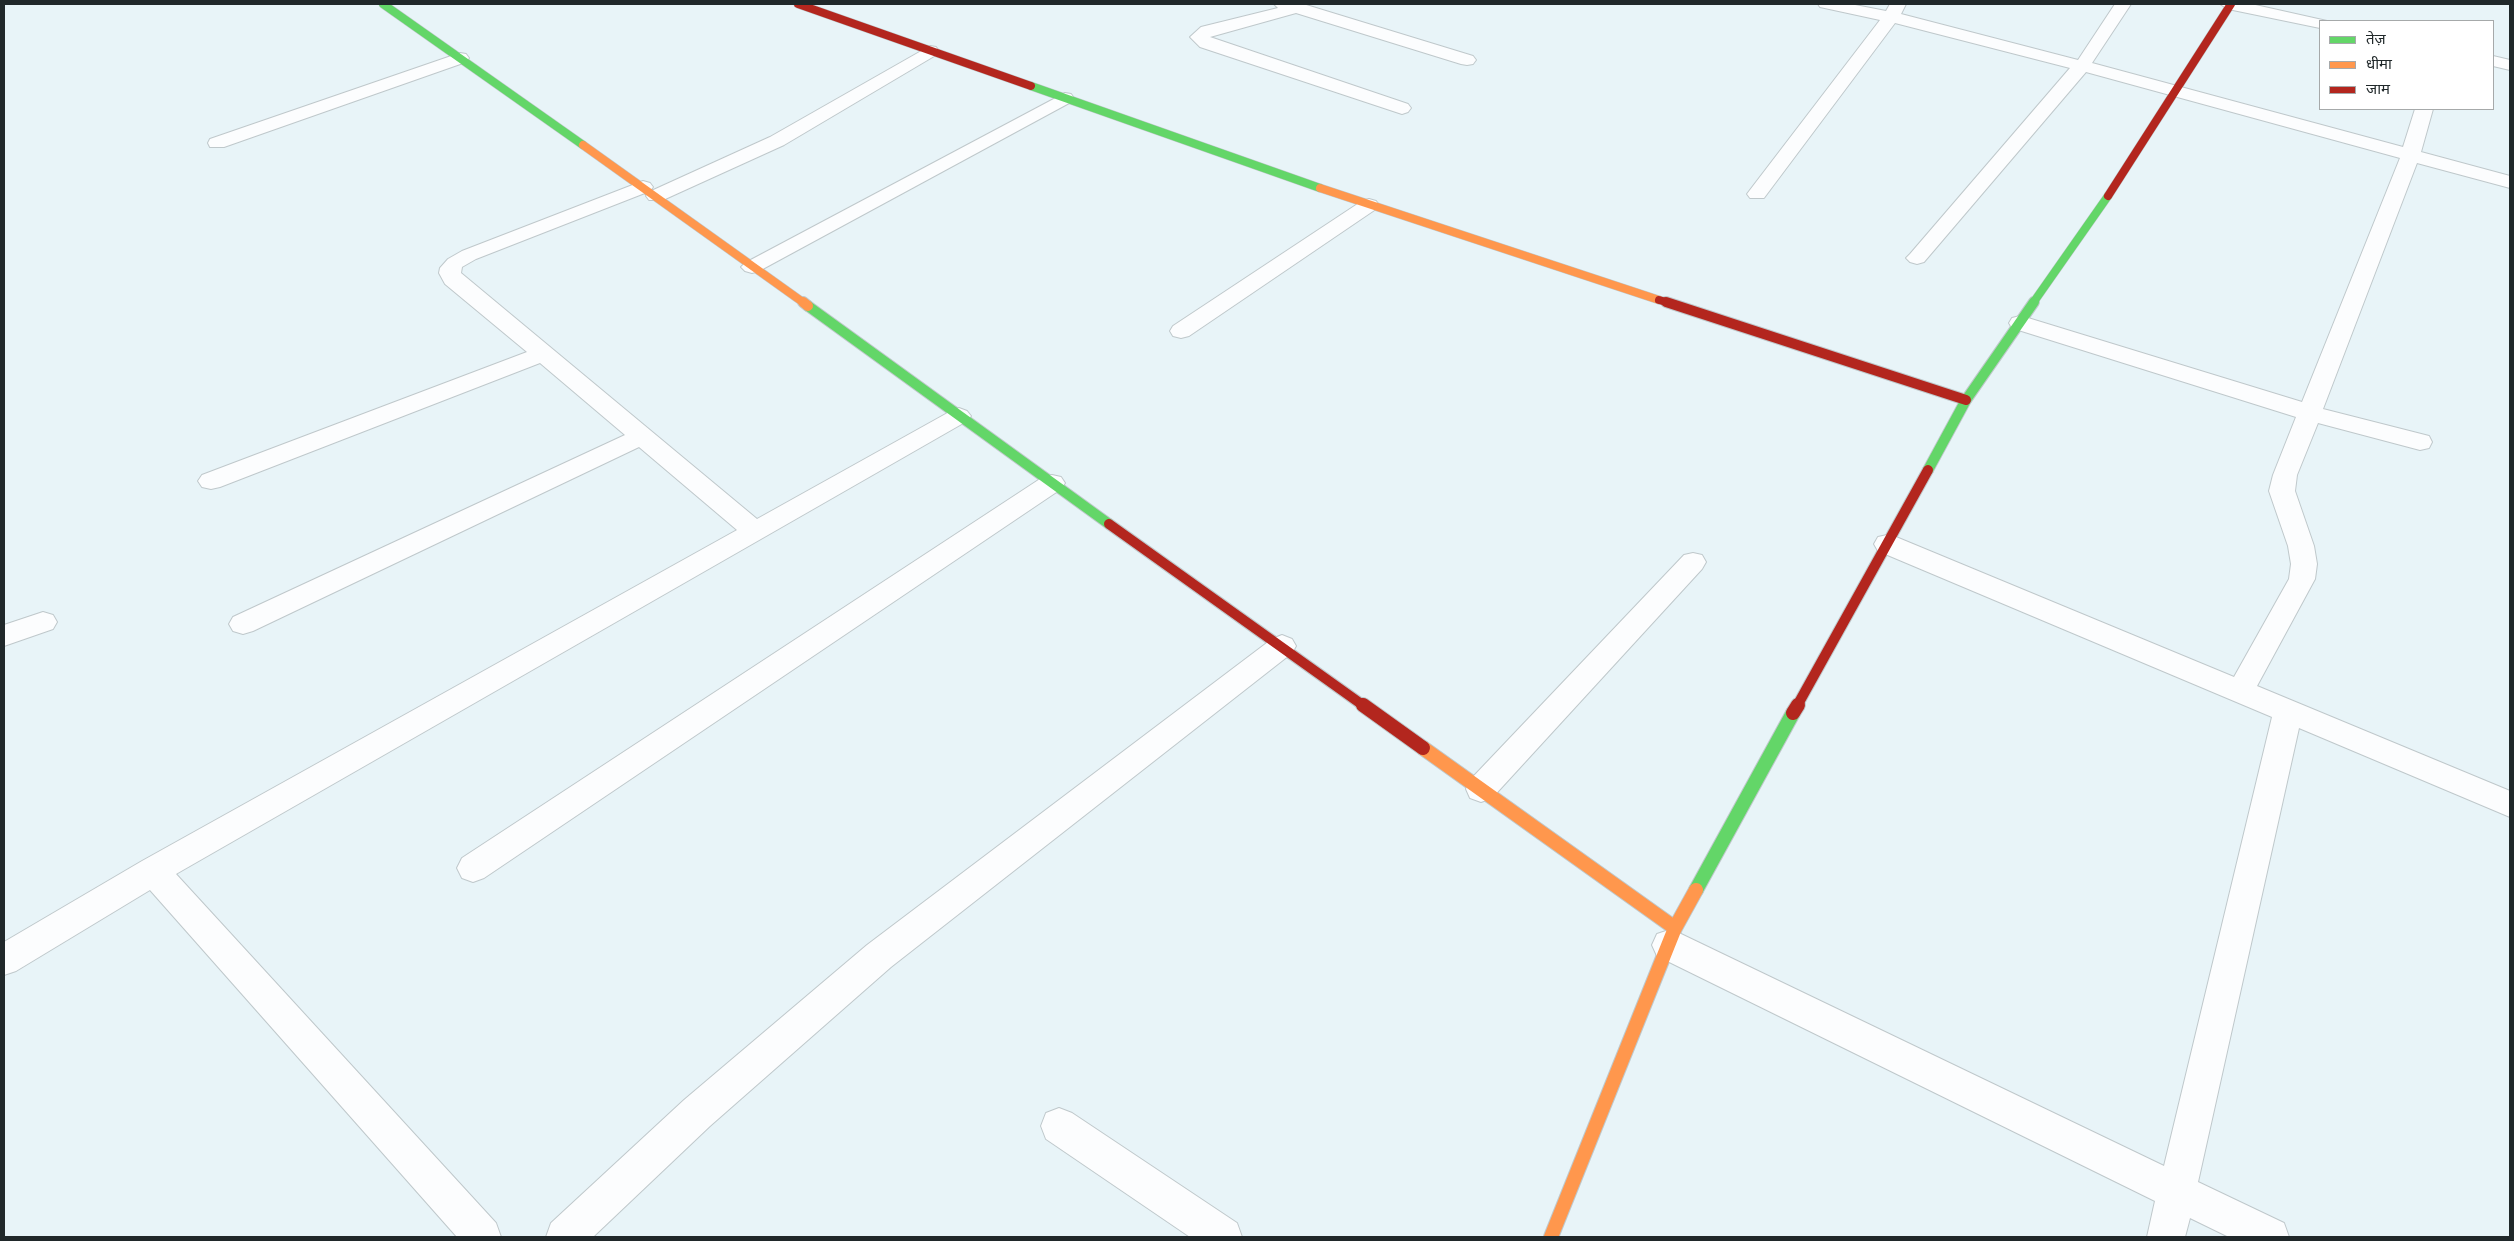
<!DOCTYPE html>
<meta charset="utf-8">
<style>
body{margin:0}
#map{position:relative;width:2514px;height:1241px;overflow:hidden;background:#e8f4f8;font-family:"Sofia Sans Condensed","Noto Sans Devanagari",sans-serif}
canvas{display:block}
.frame{position:absolute;inset:0;border:5px solid #20282a;pointer-events:none}
.legend{position:absolute;left:2319px;top:20px;width:175px;height:90px;box-sizing:border-box;background:#fff;border:1px solid #a6a9aa;margin:0;padding:6px 9px;list-style:none;font-size:15px;color:#20282a}
.legend li{display:flex;align-items:center;gap:10px;height:25px}
.legend b{width:25px;border:1px solid #a6a9aa}
</style>
<div id="map">
<canvas width="2514" height="1241"></canvas>
<div class="frame"></div>
<ul class="legend">
<li><b style="height:6px;background:#63d668"></b>तेज़</li>
<li><b style="height:6px;background:#ff974d"></b>धीमा</li>
<li><b style="height:6px;background:#b3261e"></b>जाम</li>
</ul>
</div>
<script>
const ctx = document.querySelector('canvas').getContext('2d');
ctx.lineJoin = 'round';
function poly(rows) {
  const path = new Path2D();
  for (const r of rows) {
    path.moveTo(r[0], r[1]);
    for (let i = 2; i < r.length; i += 2) path.lineTo(r[i], r[i + 1]);
  }
  return path;
}
function strokePath(path, color, width, dash) {
  ctx.strokeStyle = color;
  ctx.lineWidth = width;
  ctx.lineCap = dash ? 'butt' : 'round';
  ctx.setLineDash(dash || []);
  ctx.stroke(path);
}
function fill(path, color) {
  ctx.fillStyle = color;
  ctx.fill(path, 'evenodd');
}
const street = poly([
 [1274,4,1303,4,1473,56,1476,60,1473,64,1467,65,1461,64,1296,13,1210,37,1408,104,1411,108,1408,112,1402,114,1200,47,1190,37,1201,27,1278,8,1274,4],
 [1818,4,1850,4,1886,11,1890,4,1906,4,1901,14,2078,60,2115,4,2131,4,2092,63,2403,147,2415,109,2433,109,2421,152,2510,176,2510,188,2417,163,2323,409,2429,436,2432,442,2429,448,2420,450,2318,423,2297,475,2295,491,2314,546,2317,564,2315,579,2257,686,2510,791,2510,817,2299,728,2198,1182,2284,1223,2289,1237,2229,1237,2190,1218,2185,1237,2147,1237,2155,1201,1657,956,1652,945,1657,934,1669,930,1681,934,2164,1166,2272,717,1878,551,1874,544,1878,537,1887,535,1896,537,2234,677,2289,579,2291,564,2288,546,2269,491,2273,475,2296,417,2012,328,2009,323,2012,318,2020,316,2028,318,2302,402,2400,158,2086,72,1924,262,1917,264,1910,262,1906,258,1910,254,2070,68,1895,23,1764,198,1750,198,1747,194,1750,190,1880,20,1820,7,1818,4],
 [2220,4,2251,4,2327,21,2320,21,2320,28,2228,9,2220,4],
 [930,46,936,47,939,51,936,55,784,145,663,200,649,200,646,196,649,192,770,137,930,46],
 [460,53,466,54,469,58,466,62,224,147,210,147,208,143,210,139,460,53],
 [2493,56,2510,60,2510,70,2493,66,2493,56],
 [1065,93,1071,94,1074,98,1071,102,759,271,752,273,745,271,741,267,745,263,1065,93],
 [643,181,650,183,653,187,650,191,476,259,462,267,461,273,757,519,951,411,959,408,967,411,971,416,967,421,176,874,496,1223,501,1237,457,1237,150,890,16,971,4,975,4,942,142,861,737,530,639,447,253,631,243,634,233,631,229,624,233,617,625,435,540,363,220,487,211,489,202,487,198,481,202,475,527,352,445,284,439,273,440,268,448,259,462,251,643,181],
 [1369,199,1376,201,1379,205,1376,209,1189,336,1181,338,1173,336,1170,331,1173,326,1362,201,1369,199],
 [1052,475,1061,477,1065,483,1061,489,484,878,473,882,462,878,457,868,462,858,1043,477,1052,475],
 [1693,553,1702,555,1706,562,1702,569,1492,798,1481,802,1470,798,1466,789,1470,780,1684,555,1693,553],
 [43,612,53,615,57,622,53,629,4,646,4,625,43,612],
 [1282,635,1292,639,1296,646,1292,653,891,967,710,1126,593,1237,546,1237,551,1223,684,1100,867,945,1272,639,1282,635],
 [1059,1108,1072,1113,1237,1223,1242,1237,1190,1237,1046,1139,1041,1126,1046,1113,1059,1108]
]);
const fastFar2 = poly([
 [383,4,583,145],
 [1031,86,1320,188],
 [2033,303,2108,196]
]);
const fastFar1 = poly([
 [808,306,1109,524],
 [1928,470,1966,400,2034,302]
]);
const fast = poly([
 [1696,890,1793,713]
]);
const slowFar2 = poly([
 [583,145,804,303],
 [1320,188,1659,300]
]);
const slowFar1 = poly([
 [803,302,808,306]
]);
const slow = poly([
 [1423,748,1675,928],
 [1551,1237,1675,928,1696,890]
]);
const jamFar2 = poly([
 [798,4,1031,86],
 [2108,196,2231,4],
 [1659,300,1670,303]
]);
const jamFar1 = poly([
 [1666,302,1966,400],
 [1109,524,1364,706],
 [1797,706,1928,470]
]);
const jam = poly([
 [1363,705,1423,748],
 [1793,713,1798,705]
]);
strokePath(street, '#bfc8cb', 2);
strokePath(fastFar2, '#bfc8cb', 9);
strokePath(fastFar1, '#bfc8cb', 12);
strokePath(fast, '#bfc8cb', 16);
strokePath(slowFar2, '#bfc8cb', 9);
strokePath(slowFar1, '#bfc8cb', 12);
strokePath(slow, '#bfc8cb', 16);
strokePath(jamFar2, '#bfc8cb', 9);
strokePath(jamFar1, '#bfc8cb', 12);
strokePath(jam, '#bfc8cb', 16);
fill(street, '#fcfdfe');
strokePath(fastFar2, '#63d668', 8);
strokePath(fastFar1, '#63d668', 10);
strokePath(fast, '#63d668', 14);
strokePath(slowFar2, '#ff974d', 8);
strokePath(slowFar1, '#ff974d', 10);
strokePath(slow, '#ff974d', 14);
strokePath(jamFar2, '#b3261e', 8);
strokePath(jamFar1, '#b3261e', 10);
strokePath(jam, '#b3261e', 14);
</script>
